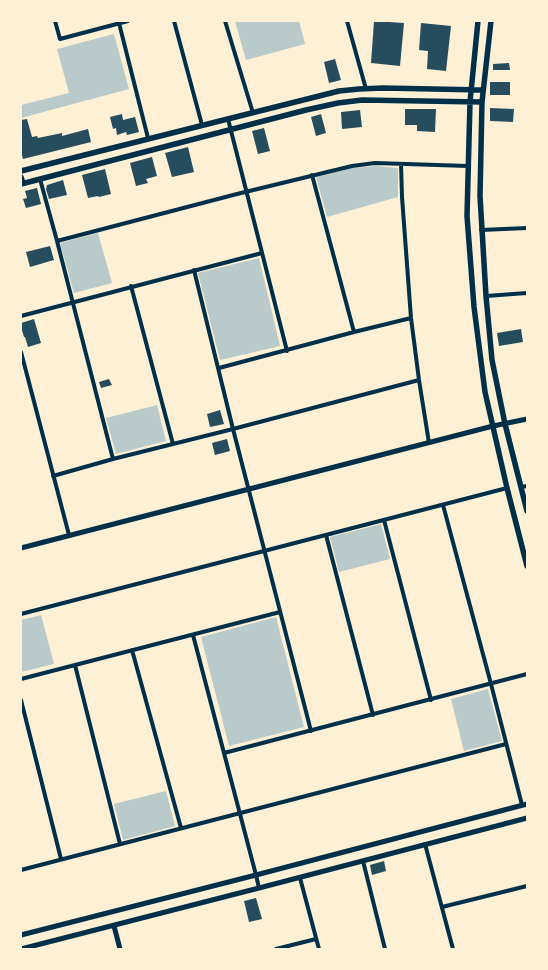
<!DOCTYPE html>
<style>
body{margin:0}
#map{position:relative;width:548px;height:970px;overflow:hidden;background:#fdf0d5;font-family:"Source Sans 3",sans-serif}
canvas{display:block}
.frame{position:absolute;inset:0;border:22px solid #fdf0d5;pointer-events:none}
</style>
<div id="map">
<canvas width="548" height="970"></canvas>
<div class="frame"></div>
</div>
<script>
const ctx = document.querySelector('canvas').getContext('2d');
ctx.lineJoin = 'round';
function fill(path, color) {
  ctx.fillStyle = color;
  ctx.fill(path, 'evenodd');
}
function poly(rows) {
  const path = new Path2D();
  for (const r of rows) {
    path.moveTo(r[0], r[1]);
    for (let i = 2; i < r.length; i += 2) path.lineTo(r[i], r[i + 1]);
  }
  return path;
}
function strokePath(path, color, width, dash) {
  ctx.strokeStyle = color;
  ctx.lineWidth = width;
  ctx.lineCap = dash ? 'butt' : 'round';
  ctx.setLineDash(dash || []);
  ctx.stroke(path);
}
const green = poly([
 [235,21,299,21,305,44,246,60],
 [114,34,129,89,21,118,21,105,69,93,57,49],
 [376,166,398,168,398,197,327,217,316,177,351,168],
 [98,233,112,283,74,293,60,243],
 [259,258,280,346,220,360,198,273],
 [157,405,166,441,116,454,106,418],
 [381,524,390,559,339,572,330,537],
 [41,615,54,664,21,672,21,620],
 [276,617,304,727,229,746,201,637],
 [488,689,502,741,464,751,451,699],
 [166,791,175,826,123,840,114,804]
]);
const building = poly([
 [374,21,404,23,400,66,371,63],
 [421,23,451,26,446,71,427,69,428,51,419,50],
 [335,59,341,80,329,83,324,62],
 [509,63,510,70,493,70,493,64],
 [490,82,510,82,510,95,490,95],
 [490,108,514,109,513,122,490,121],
 [405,109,436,109,435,132,417,131,417,125,405,125],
 [360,110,362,127,342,129,341,112],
 [122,114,123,120,135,117,139,132,127,135,126,132,117,135,116,128,113,129,110,117],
 [321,114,326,133,316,136,311,117],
 [27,119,32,137,37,136,38,138,62,133,62,136,88,129,91,142,23,159,21,152,21,120],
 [264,128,270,151,258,154,252,131],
 [188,147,194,172,172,177,165,153],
 [152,157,157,176,146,179,148,183,136,186,130,163],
 [105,169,111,194,99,197,98,196,88,198,82,175],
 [63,180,67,195,49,199,46,189,47,185],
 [37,188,41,204,26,208,23,199,27,198,25,191],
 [50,246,54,260,30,267,26,252],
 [34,319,41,343,28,347,25,337,24,337,21,327,21,323],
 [521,329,523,342,499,346,497,333],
 [109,379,112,385,101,388,99,382],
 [220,410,224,424,210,427,207,414],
 [227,439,230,451,215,455,212,443],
 [384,861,386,871,372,875,370,865],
 [256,898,262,919,249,922,244,901]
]);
const minor = poly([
 [55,21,60,39,128,21],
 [174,21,202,125],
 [225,21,253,113],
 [347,21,366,89],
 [119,23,148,138],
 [228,119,287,351],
 [401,164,402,197,411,318,419,380,429,443],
 [312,175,354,332],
 [40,179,57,241,113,459],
 [481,230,527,228],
 [57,241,237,194,352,166,375,163,468,166],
 [194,270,233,429,311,731],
 [131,286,173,444],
 [486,296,527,293],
 [21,316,262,253],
 [21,352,69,535],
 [219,368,354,332,411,318],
 [53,476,113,459,233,429,419,380],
 [521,487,527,486],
 [443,505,491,684,522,805],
 [384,520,431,700],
 [326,535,373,715],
 [21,614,507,488],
 [193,635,256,875,259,888],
 [132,650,181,828],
 [75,665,120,844],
 [21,679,280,612],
 [21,700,61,859],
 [224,753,527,674],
 [425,844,453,949],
 [363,861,385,949],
 [21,870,506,744],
 [300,878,319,949],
 [442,907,527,886],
 [276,949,316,939]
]);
const tertiary = poly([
 [21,548,493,426,527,419],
 [114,926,120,949],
 [21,935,256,875,527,804],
 [21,949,259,888,527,818]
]);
const secondary = poly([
 [478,21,470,102,467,216,474,307,485,392,507,488,527,566],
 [491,21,482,102,480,196,486,296,492,360,505,424,527,511],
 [21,171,339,91,359,89,383,88,483,90],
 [21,177,23,183],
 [21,184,306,110,338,103,362,100,482,102]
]);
fill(green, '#b9caca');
fill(building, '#264d5e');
strokePath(minor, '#003049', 4);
strokePath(tertiary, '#003049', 5);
strokePath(secondary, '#003049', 5.5);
</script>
